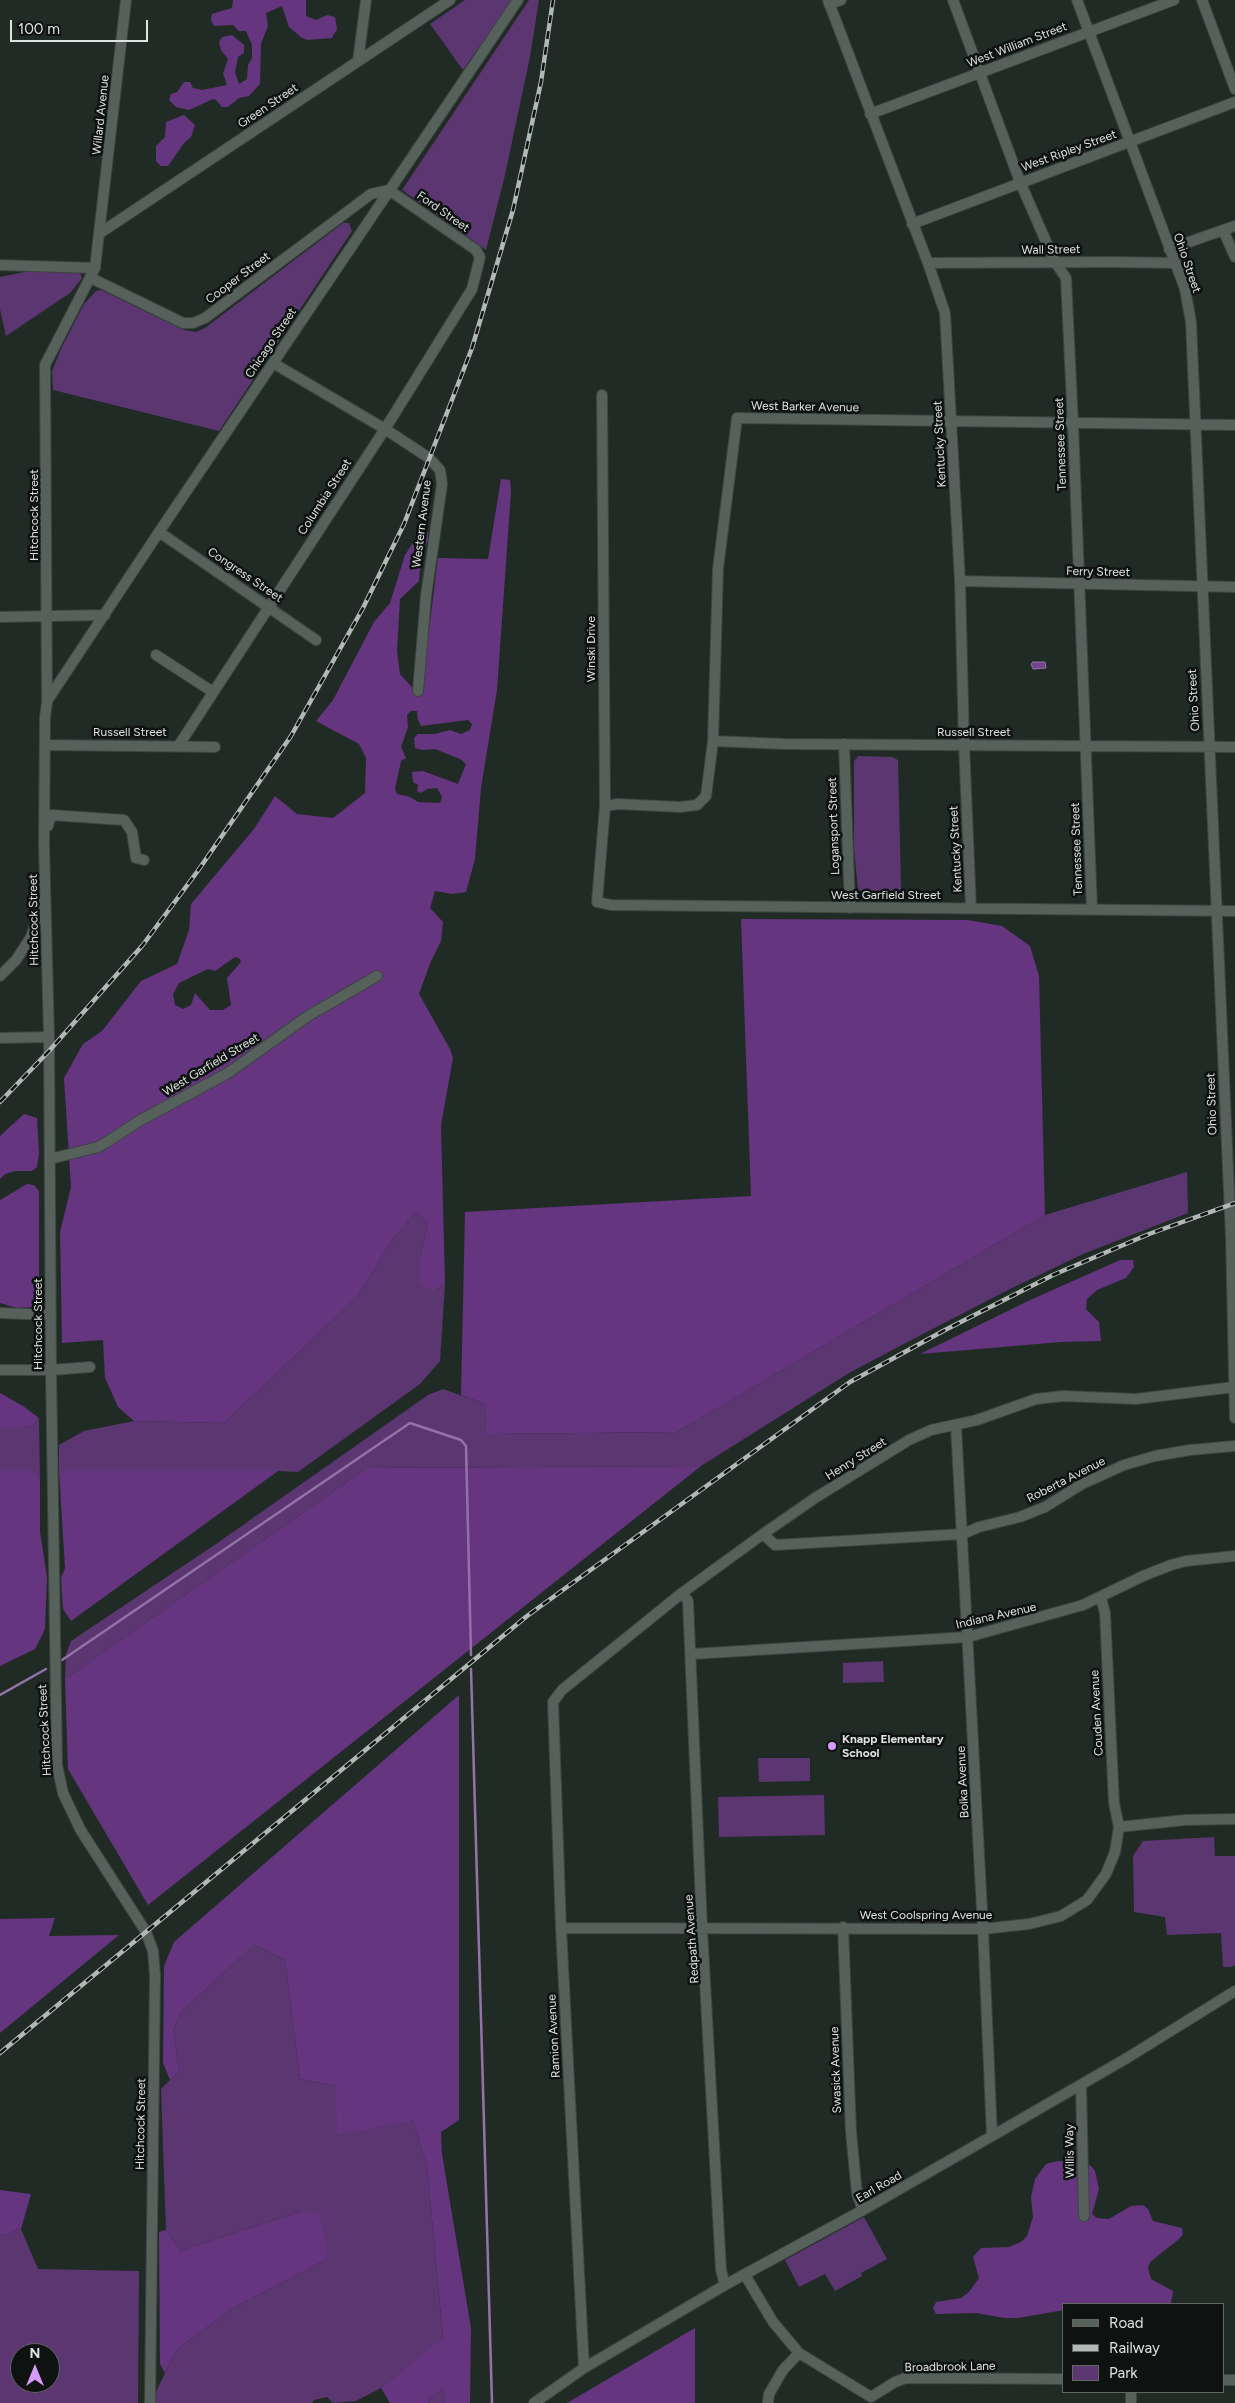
<!DOCTYPE html>
<style>
body{margin:0}
#map{position:relative;width:1235px;height:2403px;overflow:hidden;background:#212b26;font-family:Figtree,sans-serif}
canvas{display:block}
.legend{position:absolute;left:1062px;top:2303px;width:162px;height:90px;box-sizing:border-box;background:#0e1210;border:1px solid #616663;margin:0;padding:6px 9px;list-style:none;font-size:15px;color:#dde3e0}
.legend li{display:flex;align-items:center;gap:10px;height:25px}
.legend b{width:25px;border:1px solid #616663}
.north{position:absolute;left:10px;top:2343px;width:50px;height:50px;box-sizing:border-box;background:#0e1210;border:1px solid #616663;border-radius:50%;rotate:0deg;font-size:14px;font-weight:700;line-height:20px;text-align:center;color:#dde3e0}
.north::after{content:'';display:block;margin:auto;width:18px;height:22px;background:#d69bfa;clip-path:polygon(50% 0,100% 100%,50% 72%,0 100%)}
.scale{position:absolute;left:10px;top:20px;width:138px;height:22px;box-sizing:border-box;border:2px solid #dde3e0;border-top:0;padding-left:6px;font-size:15px;line-height:18px;white-space:nowrap;color:#dde3e0;-webkit-text-stroke:4px #0e1210;paint-order:stroke}
</style>
<div id="map">
<canvas width="1235" height="2403"></canvas>
<ul class="legend">
<li><b style="height:6px;background:#56615c"></b>Road</li>
<li><b style="height:6px;background:#b1b8b5"></b>Railway</li>
<li><b style="height:14px;background:#5b3671"></b>Park</li>
</ul>
<div class="north">N</div>
<div class="scale">100 m</div>
</div>
<script>
const ctx = document.querySelector('canvas').getContext('2d');
ctx.lineJoin = 'round';
function fill(path, color) {
  ctx.fillStyle = color;
  ctx.fill(path, 'evenodd');
}
function poly(rows) {
  const path = new Path2D();
  for (const r of rows) {
    path.moveTo(r[0], r[1]);
    for (let i = 2; i < r.length; i += 2) path.lineTo(r[i], r[i + 1]);
  }
  return path;
}
function strokePath(path, color, width, dash) {
  ctx.strokeStyle = color;
  ctx.lineWidth = width;
  ctx.lineCap = dash ? 'butt' : 'round';
  ctx.setLineDash(dash || []);
  ctx.stroke(path);
}
function label(font, color, halo, rows, align = 'center') {
  ctx.font = font + ' Figtree,sans-serif';
  ctx.lineWidth = 5;
  ctx.setLineDash([]);
  ctx.textBaseline = 'middle';
  ctx.strokeStyle = halo;
  ctx.fillStyle = color;
  for (const [text, x, y, turn = 0] of rows) {
    ctx.save();
    ctx.translate(x, y);
    ctx.rotate((+turn || 0) * Math.PI / 180);
    ctx.textAlign = isNaN(turn) ? turn : align;
    if (halo) ctx.strokeText(text, 0, 0);
    ctx.fillText(text, 0, 0);
    ctx.restore();
  }
}
const green = poly([
 [465,0,512,0,463,70,430,24],
 [529,0,539,0,530,57,505,175,486,250,402,190],
 [343,223,349,223,352,231,219,431,53,390,52,371,61,349,84,304,96,291,101,290,184,330,196,332,205,328],
 [29,271,77,272,80,273,82,278,70,293,6,336,0,309,0,277],
 [858,756,892,757,898,760,901,890,896,897,866,896,858,889,854,848,854,761],
 [1187,1172,1188,1213,1083,1254,1012,1288,915,1338,849,1373,701,1466,367,1468,65,1679,66,1654,71,1641,216,1544,428,1395,443,1389,485,1404,486,1434,677,1432,1045,1215],
 [416,1212,428,1223,420,1258,434,1291,445,1284,440,1361,420,1384,298,1472,278,1471,59,1471,59,1445,84,1431,134,1421,224,1423,357,1297,393,1239],
 [39,1418,40,1479,34,1471,0,1471,0,1428,22,1428,33,1425],
 [883,1661,884,1682,843,1683,843,1663],
 [758,1758,810,1758,810,1781,759,1782],
 [824,1795,825,1835,719,1837,718,1797],
 [1214,1837,1215,1856,1235,1856,1235,1965,1232,1967,1223,1967,1221,1933,1167,1935,1165,1917,1134,1912,1133,1856,1143,1841],
 [254,1945,285,1960,300,2079,336,2086,413,2120,427,2165,443,2339,381,2388,356,2401,333,2403,327,2397,314,2400,312,2403,156,2403,156,2392,176,2350,233,2308,327,2259,302,2211,180,2251,166,2230,161,2089,179,2071,173,2030,182,2011],
 [864,2217,887,2259,861,2273,862,2276,835,2291,825,2274,799,2287,785,2260],
 [21,2229,38,2269,139,2271,138,2403,0,2403,0,2236],
 [20,2353,50,2353,50,2383,20,2383],
 [442,2389,446,2394,446,2403,428,2403,429,2399]
]);
const forest = poly([
 [233,0,306,0,306,16,316,20,327,15,335,17,337,29,332,38,308,40,302,38,289,27,282,6,266,13,268,26,261,44,260,84,249,96,239,98,228,107,222,107,216,100,213,99,189,110,176,107,169,100,171,94,177,92,184,82,190,82,193,88,202,90,227,85,223,73,228,59,221,50,219,42,222,37,232,35,244,45,244,53,238,57,235,72,239,84,247,79,248,65,252,58,252,45,246,31,239,31,233,25,214,26,211,20,212,14,232,8],
 [184,115,195,125,191,137,184,143,168,166,161,166,156,161,156,146,165,137,166,122],
 [501,479,510,480,511,492,497,690,481,788,475,859,466,892,452,894,435,891,430,908,443,922,441,941,431,961,419,994,450,1049,453,1058,441,1125,445,1284,434,1291,420,1285,420,1258,428,1223,416,1212,393,1239,357,1297,224,1423,134,1421,118,1407,105,1378,103,1340,62,1343,60,1232,71,1187,64,1078,83,1044,102,1031,141,981,177,964,189,930,191,904,254,829,275,796,297,814,333,818,365,793,366,758,359,744,316,721,333,700,374,622,390,603,405,555,422,529,428,532,428,540,421,555,419,581,400,599,397,651,400,674,418,694,422,687,438,558,488,559],
 [411,711,417,711,418,720,421,726,468,720,472,724,470,730,461,734,450,730,435,734,418,734,414,738,415,748,422,750,435,749,460,759,466,764,458,784,423,771,412,772,413,782,418,785,417,791,421,793,427,789,437,788,442,797,440,803,418,802,410,797,397,794,395,789,401,761,406,758,401,747,408,727,407,715],
 [235,957,240,959,241,962,227,978,231,1005,223,1010,210,1010,195,993,191,1005,183,1009,175,1005,173,994,179,983,208,969,215,971],
 [741,919,968,920,1002,926,1030,946,1039,976,1045,1215,677,1432,486,1434,485,1404,461,1395,465,1212,751,1196],
 [24,1114,37,1118,39,1153,37,1167,32,1171,15,1171,5,1174,0,1179,0,1136],
 [27,1184,34,1185,39,1191,39,1299,35,1307,17,1308,0,1303,0,1200],
 [1120,1260,1133,1260,1134,1267,1126,1278,1097,1290,1087,1299,1086,1309,1099,1322,1101,1341,1061,1342,920,1354,1028,1301],
 [0,1393,23,1406,39,1418,33,1425,22,1428,0,1428],
 [701,1466,148,1905,68,1769,65,1679,367,1468],
 [0,1471,35,1471,40,1479,40,1532,47,1577,45,1629,35,1649,0,1666],
 [59,1471,278,1471,71,1621,63,1609,61,1578,65,1568],
 [459,1695,459,2120,441,2132,442,2154,471,2328,470,2403,446,2403,446,2394,442,2389,429,2399,428,2403,390,2403,381,2388,443,2338,427,2165,413,2120,337,2135,336,2086,300,2079,285,1960,254,1945,182,2011,173,2030,179,2071,170,2080,163,2063,164,1966,174,1942],
 [55,1918,49,1936,119,1935,0,2033,0,1919],
 [1058,2161,1078,2161,1091,2166,1095,2171,1099,2189,1092,2214,1097,2218,1109,2219,1131,2206,1143,2205,1148,2209,1153,2221,1182,2228,1183,2234,1179,2239,1150,2262,1148,2268,1151,2279,1173,2291,1171,2304,1064,2304,1064,2310,1018,2318,1004,2318,976,2313,936,2314,933,2308,936,2302,961,2298,969,2292,979,2278,973,2257,981,2248,1009,2247,1021,2242,1027,2236,1033,2217,1031,2197,1035,2179,1046,2164],
 [0,2190,31,2194,21,2229,0,2236],
 [302,2211,318,2214,325,2238,327,2259,233,2308,176,2350,165,2373,160,2364,159,2232,166,2230,180,2251],
 [695,2328,695,2403,567,2403]
]);
const water = poly([
 [1033,662,1045,662,1046,668,1033,669,1031,664,1033,662]
]);
const stream = poly([
 [62,1660,410,1423,461,1440,466,1446,471,1655],
 [471,1669,492,2403],
 [0,1695,46,1669]
]);
const minor = poly([
 [126,0,95,268,45,365,47,702,45,717,44,845,49,1037,51,1370,57,1765,63,1793,80,1829,146,1932,153,1951,155,1975,150,2403],
 [828,0,928,263,945,313,960,581,964,744,971,908],
 [953,0,1020,182,1055,262,1066,278,1073,424,1092,909],
 [1077,0,1185,289,1191,322,1231,1237,1235,1418],
 [1202,0,1235,89],
 [829,4,841,0],
 [358,61,366,0],
 [870,114,1174,0],
 [912,224,1235,102],
 [1223,230,1235,257],
 [100,233,450,0],
 [1169,249,1235,226],
 [928,263,1112,262,1175,263],
 [0,265,95,268],
 [91,278,183,323,193,323,205,318,371,194,389,190],
 [273,363,385,429,429,458,440,470,442,484,426,596,418,691],
 [602,395,605,806,597,902,611,905,1235,911],
 [159,532,316,640],
 [960,581,1235,587],
 [0,617,105,615],
 [156,655,213,692],
 [47,701,159,532,518,0],
 [713,741,784,744,1235,747],
 [844,744,850,908],
 [45,745,215,747],
 [179,745,385,429,472,289,480,257,476,250,389,190],
 [605,806,618,804,680,807,697,805,706,796,713,741,718,569,737,418,1235,425],
 [48,826,51,815,124,820,132,832,136,858,144,860],
 [0,976,16,960,31,937,43,900],
 [0,1038,49,1037],
 [50,1159,98,1147,107,1142,139,1121,228,1073,308,1016,377,976],
 [0,1313,51,1315],
 [0,1370,51,1370,90,1367],
 [956,1426,983,1929,992,2136],
 [763,1534,775,1545,963,1534,979,1527,1020,1517,1045,1507,1082,1484,1124,1465,1155,1456,1190,1450,1235,1446],
 [682,1593,688,1601,702,1928,721,2270,725,2285],
 [692,1654,968,1637,1083,1605,1143,1576,1171,1565,1186,1561,1235,1556],
 [1119,1827,1185,1820,1235,1819],
 [843,1927,851,2132,857,2194,863,2210],
 [561,1928,983,1929,1029,1924,1061,1916,1087,1900,1106,1874,1115,1852,1119,1827,1114,1803,1105,1613,1101,1598],
 [1081,2085,1084,2216],
 [745,2275,773,2322,799,2353,871,2397,895,2382,906,2378,1064,2379],
 [584,2368,561,1928,553,1702,562,1690,682,1593,763,1534,815,1498,909,1440,931,1430,977,1420,1036,1399,1063,1396,1136,1399,1234,1387],
 [1224,2380,1235,2380],
 [534,2403,584,2368,725,2285,863,2210,992,2136,1127,2058,1235,1991],
 [768,2403,769,2394,783,2370,799,2353],
 [1131,2403,1131,2392]
]);
const rail = poly([
 [0,1102,49,1051,142,946,197,872,291,736,363,608,404,524,472,348,513,210,541,82,553,0],
 [0,2053,527,1616,850,1382,945,1330,1053,1275,1149,1234,1235,1203]
]);
const markers = [
 [832,1746,5,"#d69bfa"]
];
const streetNames = [
 ["West William Street",1017,45,-21],
 ["Green Street",268,106,-34],
 ["Willard Avenue",101,115,-84],
 ["West Ripley Street",1069,151,-20],
 ["Ford Street",443,212,35],
 ["Wall Street",1051,250,-1],
 ["Ohio Street",1187,263,71],
 ["Cooper Street",238,278,-37],
 ["Chicago Street",271,343,-56],
 ["West Barker Avenue",805,407,1],
 ["Kentucky Street",940,444,-93],
 ["Tennessee Street",1061,444,-92],
 ["Columbia Street",325,497,-57],
 ["Hitchcock Street",34,515,-90],
 ["Western Avenue",422,524,-83],
 ["Ferry Street",1098,572,1],
 ["Congress Street",245,575,34],
 ["Winski Drive",591,649,-90],
 ["Ohio Street",1194,700,-93],
 ["Russell Street",130,732],
 ["Russell Street",974,732],
 ["Logansport Street",834,826,-92],
 ["Kentucky Street",956,849,-93],
 ["Tennessee Street",1077,849,-92],
 ["West Garfield Street",886,895],
 ["Hitchcock Street",34,920,-91],
 ["West Garfield Street",211,1065,-31],
 ["Ohio Street",1212,1104,-92],
 ["Hitchcock Street",38,1324,-90],
 ["Henry Street",856,1459,-32],
 ["Roberta Avenue",1066,1480,-27],
 ["Indiana Avenue",996,1616,-13],
 ["Couden Avenue",1097,1713,-93],
 ["Hitchcock Street",45,1730,-93],
 ["Bolka Avenue",963,1782,-93],
 ["West Coolspring Avenue",926,1915],
 ["Redpath Avenue",692,1939,-94],
 ["Ramion Avenue",554,2036,-93],
 ["Swasick Avenue",836,2070,-92],
 ["Hitchcock Street",141,2124,-89],
 ["Willis Way",1070,2151,-91],
 ["Earl Road",879,2187,-30],
 ["Broadbrook Lane",950,2367,-1]
];
const poiNames = [
 ["Knapp Elementary",842,1739],
 ["School",842,1753]
];
fill(green, '#5b3671');
fill(forest, '#65357f');
fill(water, '#73438e');
strokePath(water, '#9373a7', 1);
strokePath(stream, '#9373a7', 2.5);
strokePath(minor, '#3d4541', 12);
strokePath(minor, '#56615c', 10);
strokePath(rail, '#b1b8b5', 4.5);
strokePath(rail, '#0e1210', 2.5, [8]);
for (const [x, y, r, color] of markers) {
  const dot = new Path2D();
  dot.arc(x, y, r, 0, 2 * Math.PI);
  ctx.fillStyle = color;
  ctx.fill(dot);
  strokePath(dot, '#0e1210', 2);
}
label('12px', '#dde3e0', '#0e1210', streetNames);
label('bold 12px', '#dde3e0', '#0e1210', poiNames, 'left');
</script>
